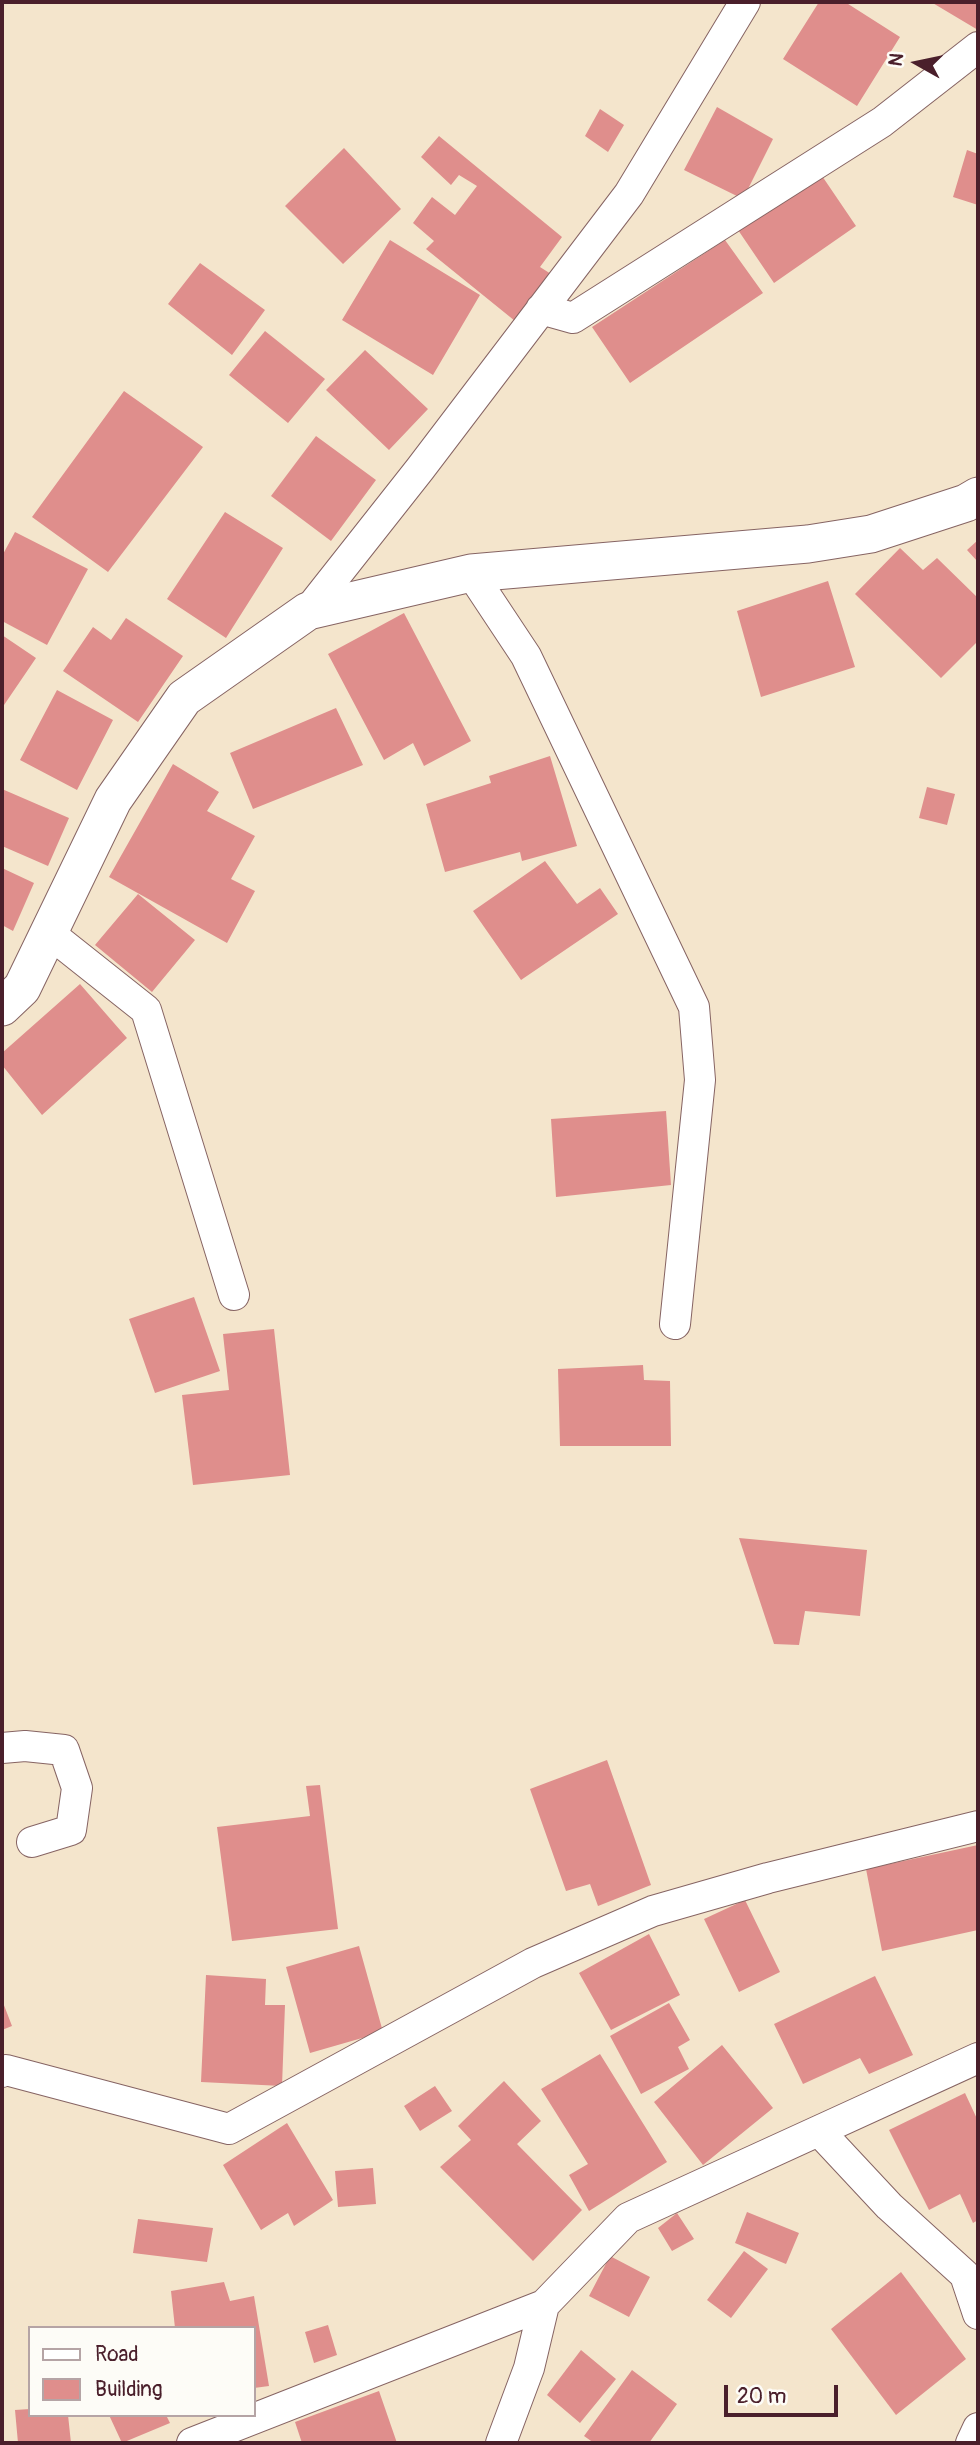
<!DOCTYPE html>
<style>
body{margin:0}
#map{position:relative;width:980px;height:2445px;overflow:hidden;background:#f4e5cc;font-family:Pangolin,sans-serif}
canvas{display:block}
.frame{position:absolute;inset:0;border:4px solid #4a1f2b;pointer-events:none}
.legend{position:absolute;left:28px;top:2326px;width:228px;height:91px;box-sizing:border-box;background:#fdfcf7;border:2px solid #b5a4a5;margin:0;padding:9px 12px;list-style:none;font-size:21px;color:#4a1f2b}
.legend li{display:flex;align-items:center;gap:14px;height:35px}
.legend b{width:35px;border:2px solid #b5a4a5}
.north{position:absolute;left:882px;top:28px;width:70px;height:70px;-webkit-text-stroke:5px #fdfcf7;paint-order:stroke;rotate:279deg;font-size:19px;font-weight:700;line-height:28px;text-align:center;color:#4a1f2b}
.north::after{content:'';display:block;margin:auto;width:24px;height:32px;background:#4a1f2b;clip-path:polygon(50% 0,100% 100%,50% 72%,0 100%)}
.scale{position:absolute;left:724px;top:2385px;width:114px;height:32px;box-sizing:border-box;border:4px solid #4a1f2b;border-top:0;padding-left:9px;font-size:21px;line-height:24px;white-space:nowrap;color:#4a1f2b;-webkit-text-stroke:5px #fdfcf7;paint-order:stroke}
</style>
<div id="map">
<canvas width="980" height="2445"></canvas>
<div class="frame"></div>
<ul class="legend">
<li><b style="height:9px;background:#fff"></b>Road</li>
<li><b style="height:19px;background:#df8e8c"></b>Building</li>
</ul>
<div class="north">N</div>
<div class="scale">20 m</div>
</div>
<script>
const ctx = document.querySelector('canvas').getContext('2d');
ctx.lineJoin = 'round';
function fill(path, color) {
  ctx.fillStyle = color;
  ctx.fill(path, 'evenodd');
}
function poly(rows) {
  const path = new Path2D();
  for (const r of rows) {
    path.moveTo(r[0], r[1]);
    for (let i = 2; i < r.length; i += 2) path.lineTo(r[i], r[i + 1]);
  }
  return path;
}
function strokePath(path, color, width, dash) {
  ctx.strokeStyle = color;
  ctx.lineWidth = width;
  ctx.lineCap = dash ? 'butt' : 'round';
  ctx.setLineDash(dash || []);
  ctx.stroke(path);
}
const building = poly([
 [819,2,845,2,900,37,857,106,783,59],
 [931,2,978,2,978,30],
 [717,107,773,139,743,199,684,170],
 [600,109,624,125,608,152,585,136],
 [439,136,562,237,540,267,551,274,515,321,426,249,434,241,413,223,432,197,455,215,477,186,459,175,451,185,421,157],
 [344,148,401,209,343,264,285,206],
 [967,150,978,154,978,205,953,197],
 [818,170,856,226,774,283,736,227],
 [390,240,480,295,433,375,342,320],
 [725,240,763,293,630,383,592,327],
 [200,263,265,310,232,355,168,304],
 [265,331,325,379,288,423,229,375],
 [365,350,428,409,389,450,326,390],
 [124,391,203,447,108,572,32,517],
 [316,436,376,480,331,541,271,496],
 [225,512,283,548,226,638,167,599],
 [15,532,88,569,47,645,2,621,2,556],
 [978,540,978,562,967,550],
 [900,548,923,570,937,558,978,598,978,641,941,678,855,594],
 [828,581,855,667,761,697,737,611],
 [404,613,471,741,424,766,413,743,384,760,328,654],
 [126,618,183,656,138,722,63,671,93,627,111,640],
 [2,635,36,658,2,708],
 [57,690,113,720,77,790,20,760],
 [336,708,363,765,253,809,230,753],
 [550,756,577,846,522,861,520,852,445,872,426,804,491,783,489,776],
 [173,764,219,792,207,811,255,836,231,879,255,891,227,943,109,877],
 [927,787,955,794,947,825,919,818],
 [2,789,69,818,48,866,2,846],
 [545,861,577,904,600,888,618,914,521,980,473,911],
 [2,868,34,883,13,931,2,925],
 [138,894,195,940,152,992,95,945],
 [80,984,127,1038,42,1115,2,1065,2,1053],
 [666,1111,671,1185,556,1197,551,1119],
 [194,1297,220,1371,155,1393,129,1319],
 [274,1329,290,1475,193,1485,182,1395,229,1390,223,1334],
 [643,1365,644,1380,670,1381,671,1446,560,1446,558,1369],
 [739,1538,867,1550,860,1616,805,1611,799,1645,774,1644],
 [607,1760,651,1885,598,1906,590,1884,566,1891,530,1789],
 [320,1785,338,1929,232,1941,217,1827,310,1816,306,1786],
 [978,1845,978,1930,882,1951,866,1869],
 [745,1900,780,1972,739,1992,704,1919],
 [649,1934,680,1995,611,2030,579,1973],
 [359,1946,383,2032,310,2053,286,1967],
 [206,1975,266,1979,265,2005,285,2005,282,2086,201,2082],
 [875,1976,913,2055,869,2074,860,2058,803,2084,774,2024],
 [2,2000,12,2026,2,2030],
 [669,2003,690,2040,678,2047,689,2069,641,2094,610,2036],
 [722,2045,773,2108,703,2165,654,2102],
 [600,2054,667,2162,589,2211,569,2175,588,2164,541,2089],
 [504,2081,541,2121,517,2144,582,2210,533,2261,440,2167,471,2140,458,2126],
 [435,2086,452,2111,420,2131,404,2106],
 [965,2093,978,2121,978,2220,973,2223,960,2194,929,2210,889,2130],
 [287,2123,333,2200,294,2226,288,2213,261,2230,223,2165],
 [373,2168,376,2204,338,2207,335,2171],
 [747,2212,799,2233,786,2264,735,2243],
 [677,2213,694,2239,672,2251,658,2228],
 [138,2219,213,2228,207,2262,133,2253],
 [744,2251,768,2269,731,2318,707,2300],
 [610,2256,650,2277,629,2317,589,2296],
 [901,2272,966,2359,896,2415,831,2329],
 [224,2282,230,2301,254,2296,269,2386,254,2388,254,2328,175,2328,171,2291],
 [328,2325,337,2355,314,2363,305,2332],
 [581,2350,616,2379,580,2423,547,2395],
 [632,2370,677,2404,649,2443,594,2443,584,2436],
 [379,2391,397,2443,302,2443,295,2422],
 [30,2409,30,2415,68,2415,71,2443,18,2443,15,2410],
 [109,2415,166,2415,170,2423,122,2443]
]);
const minor = poly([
 [541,309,573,318,882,122,978,47],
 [471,573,526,656,694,1007,700,1080,675,1324],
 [308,611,420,469,629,194,745,2],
 [49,933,146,1010,234,1295],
 [2,1748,25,1746,64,1750,77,1788,71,1830,32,1842],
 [2,2072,6,2070,229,2129,533,1963,653,1911,768,1878,978,1826],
 [819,2131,889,2206,965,2275,978,2314],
 [192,2443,544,2305,628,2218,978,2058],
 [501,2443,529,2368,544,2305],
 [971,2443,978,2428]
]);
const tertiary = poly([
 [2,1007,22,988,113,800,184,698,308,611,471,573,808,544,871,534,966,503,978,496]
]);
fill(building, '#df8e8c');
strokePath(minor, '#866463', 32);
strokePath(tertiary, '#866463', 39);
strokePath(minor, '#fff', 30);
strokePath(tertiary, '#fff', 37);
</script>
